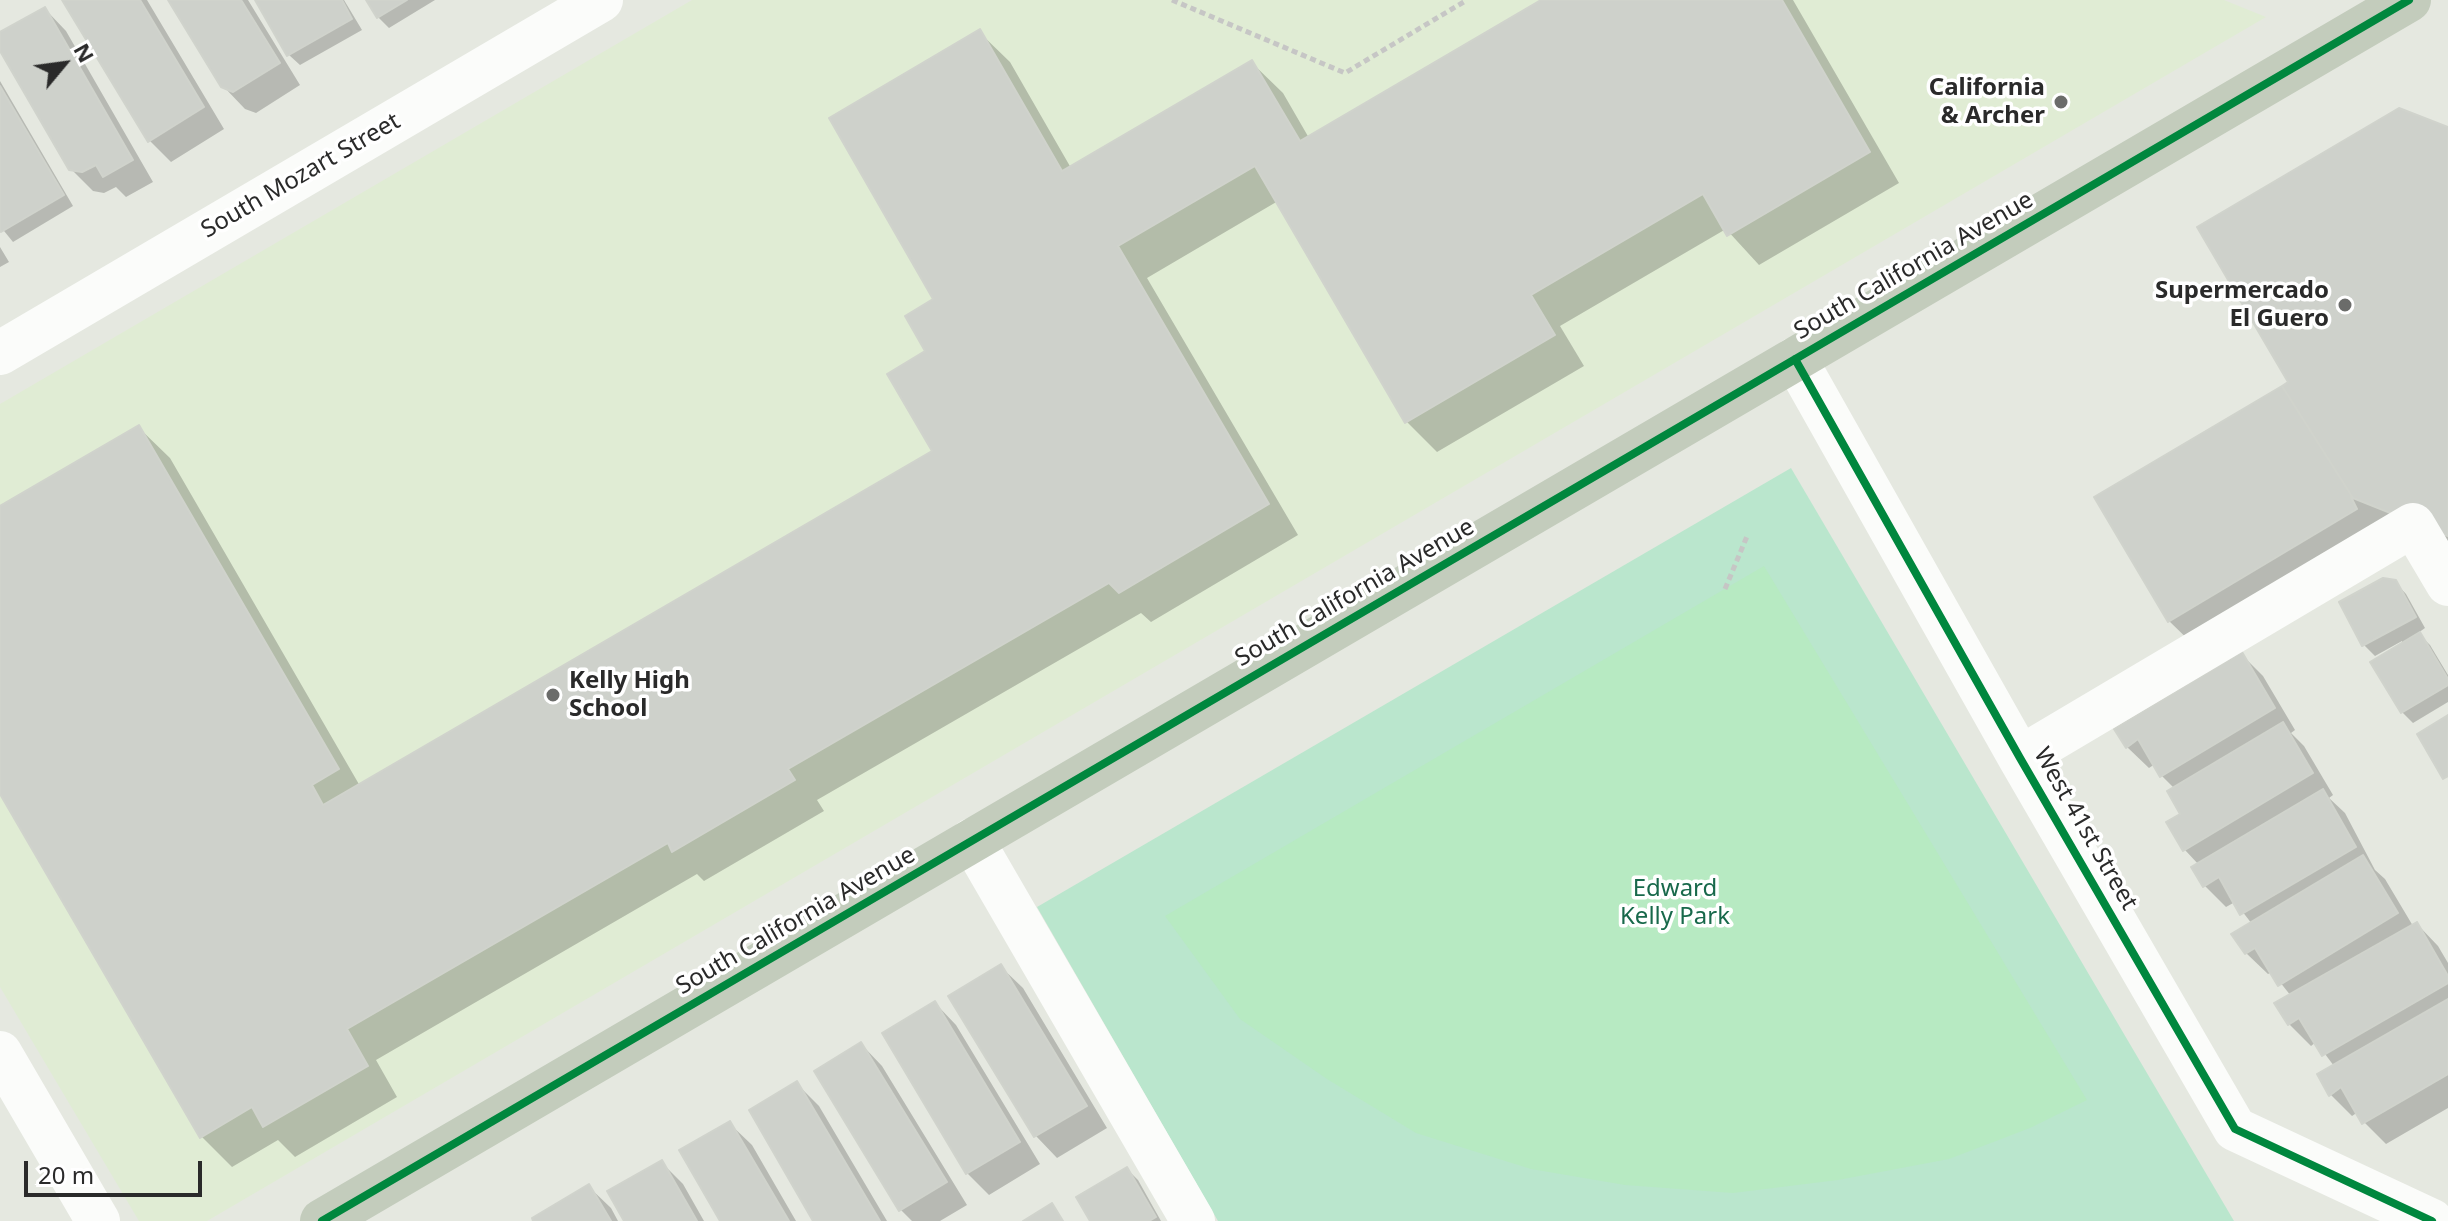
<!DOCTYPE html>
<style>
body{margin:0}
#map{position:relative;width:2448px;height:1221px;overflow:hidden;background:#e5e8e0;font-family:"Noto Sans",sans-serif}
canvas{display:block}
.north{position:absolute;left:24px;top:24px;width:80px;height:80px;-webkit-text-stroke:6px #fff;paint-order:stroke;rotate:61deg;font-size:22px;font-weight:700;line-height:32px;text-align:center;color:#2a2a2a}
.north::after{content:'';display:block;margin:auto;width:28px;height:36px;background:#2a2a2a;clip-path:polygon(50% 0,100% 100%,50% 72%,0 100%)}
.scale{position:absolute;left:24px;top:1161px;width:178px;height:36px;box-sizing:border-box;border:4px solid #2a2a2a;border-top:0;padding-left:10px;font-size:24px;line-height:28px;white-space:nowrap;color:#2a2a2a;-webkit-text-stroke:6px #fff;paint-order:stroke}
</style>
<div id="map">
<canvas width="2448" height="1221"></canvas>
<div class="north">N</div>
<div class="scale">20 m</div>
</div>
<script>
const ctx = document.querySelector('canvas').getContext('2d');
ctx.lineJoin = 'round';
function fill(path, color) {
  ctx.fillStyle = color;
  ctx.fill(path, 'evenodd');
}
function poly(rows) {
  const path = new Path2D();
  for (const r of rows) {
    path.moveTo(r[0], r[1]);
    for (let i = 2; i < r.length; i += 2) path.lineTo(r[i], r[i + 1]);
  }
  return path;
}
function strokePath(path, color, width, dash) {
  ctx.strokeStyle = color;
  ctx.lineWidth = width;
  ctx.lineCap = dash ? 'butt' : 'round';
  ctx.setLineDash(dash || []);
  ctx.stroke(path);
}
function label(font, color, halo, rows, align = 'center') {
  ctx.font = font + ' "Noto Sans",sans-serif';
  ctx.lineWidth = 7;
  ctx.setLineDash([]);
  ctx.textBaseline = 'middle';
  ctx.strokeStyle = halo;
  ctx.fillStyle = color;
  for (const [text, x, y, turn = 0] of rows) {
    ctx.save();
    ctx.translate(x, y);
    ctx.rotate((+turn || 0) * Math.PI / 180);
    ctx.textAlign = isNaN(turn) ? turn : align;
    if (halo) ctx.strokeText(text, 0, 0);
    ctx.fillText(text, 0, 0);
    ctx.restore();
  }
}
const education = poly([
 [692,0,2224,0,2266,17,207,1221,139,1221,0,987,0,404]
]);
const green = poly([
 [1791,468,2234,1221,1218,1221,1037,907]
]);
const pitch = poly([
 [1764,566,2087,1100,2030,1128,1949,1159,1838,1180,1733,1193,1625,1185,1531,1169,1416,1133,1327,1079,1240,1019,1165,916]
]);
const shadow = poly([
 [64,0,147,0,224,129,171,162,149,140],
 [170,0,248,0,300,85,256,113,245,109,223,86],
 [257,0,344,0,362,30,300,65,289,55],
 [368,0,435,0,389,28,378,17],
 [1545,0,1793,0,1899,183,1759,265,1726,229,1560,326,1584,366,1437,452,1407,422,1278,201,1147,278,1298,535,1151,622,1141,613,817,800,824,811,704,881,697,874,376,1060,397,1097,295,1157,278,1140,232,1167,202,1137,0,790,0,508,139,428,170,458,360,786,935,452,928,352,979,32,1010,62,1071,168,1252,63,1283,93,1309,138],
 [45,9,66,31,153,182,126,197,116,187,104,193,93,191,71,169,0,47,0,35],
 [0,81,73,206,13,242,0,226],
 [2448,129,2448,553,2378,525,2200,651,2169,621,2291,383],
 [0,247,9,262,0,267],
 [2395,582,2406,594,2425,628,2418,633,2430,645,2448,675,2448,702,2413,723,2402,712,2402,641,2375,656,2364,645],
 [2242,655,2263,676,2295,730,2291,733,2304,746,2333,795,2329,798,2345,813,2375,870,2385,879,2413,926,2417,924,2438,946,2448,963,2448,1108,2386,1144,2364,1122,2358,1112,2352,1116,2331,1095,2334,1066,2316,1042,2311,1046,2289,1024,2291,996,2272,972,2268,974,2246,953,2252,924,2235,902,2226,907,2205,886,2199,865,2185,850,2169,823,2183,814,2175,789,2162,776,2155,764,2149,768,2127,747],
 [1001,967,1023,988,1107,1128,1057,1158,1036,1136],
 [935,1003,956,1025,1040,1164,989,1195,967,1173],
 [861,1044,882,1066,967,1205,940,1221,912,1221,901,1210],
 [797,1084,819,1106,887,1221,815,1221],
 [730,1124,752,1145,796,1221,723,1221],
 [661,1162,683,1184,704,1221,626,1221],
 [1127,1169,1138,1180,1161,1221,1093,1221],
 [589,1187,611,1208,618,1221,536,1221]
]);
const building = poly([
 [62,0,140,0,204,107,148,142,62,0],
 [168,0,241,0,280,63,233,92,221,87,168,0],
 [255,0,342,0,352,19,287,56,255,0],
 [366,0,407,0,377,18,366,0],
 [1541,0,1782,0,1870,152,1727,236,1703,194,1531,295,1555,335,1405,423,1255,166,1118,246,1269,504,1119,593,1109,583,788,769,795,780,672,852,668,843,347,1029,368,1066,263,1127,252,1107,200,1138,0,794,0,506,139,425,339,769,312,785,323,805,932,451,887,374,925,351,905,316,933,299,829,118,980,29,1062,171,1252,60,1300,141,1541,0],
 [45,7,133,160,103,177,96,165,82,172,69,170,0,51,0,32,45,7],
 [0,86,64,195,1,232,0,230,0,86],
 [2399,108,2448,127,2448,536,2353,498,2282,386,2288,382,2197,227,2399,108],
 [2282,386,2353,498,2351,497,2357,509,2168,622,2094,497,2282,386],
 [2383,578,2396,580,2416,617,2362,646,2339,602,2383,578],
 [2420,632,2448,679,2448,685,2401,713,2370,662,2420,632],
 [2242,652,2275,708,2160,777,2138,739,2126,748,2114,729,2242,652],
 [2448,715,2448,776,2443,779,2417,734,2448,715],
 [2283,722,2313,773,2183,851,2166,822,2180,814,2167,791,2283,722],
 [2323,789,2356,847,2240,915,2219,877,2203,887,2191,867,2323,789],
 [2363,855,2398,913,2278,986,2255,948,2245,954,2231,934,2363,855],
 [2417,922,2448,976,2448,983,2322,1056,2299,1018,2288,1025,2274,1003,2417,922],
 [1001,964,1087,1106,1034,1137,948,996,1001,964],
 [2448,999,2448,1074,2362,1124,2341,1087,2329,1096,2317,1074,2448,999],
 [935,1001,1020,1142,966,1174,882,1033,935,1001],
 [861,1042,947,1182,899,1211,814,1071,861,1042],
 [797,1081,880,1221,813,1221,749,1110,797,1081],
 [730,1121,789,1221,720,1221,679,1150,730,1121],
 [662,1160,697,1221,624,1221,607,1191,662,1160],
 [1127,1167,1156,1217,1149,1221,1090,1221,1076,1197,1127,1167],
 [589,1184,611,1221,533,1221,532,1218,589,1184],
 [1052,1203,1063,1221,1023,1221,1052,1203]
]);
const path = poly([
 [1172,0,1345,73,1467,0],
 [1725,589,1748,534]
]);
const minor = poly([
 [0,353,601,0],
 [1795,359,2020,758,2235,1129,2432,1221],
 [2020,758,2413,525,2448,584],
 [972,840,1193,1221],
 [0,1053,98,1221]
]);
const major = poly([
 [322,1221,2409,0]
]);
const cycleway = poly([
 [1795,359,2020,758,2235,1129,2432,1221],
 [322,1221,2409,0]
]);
const markers = [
 [2061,102,8,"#6b6c6a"],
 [2345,305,8,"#6b6c6a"],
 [553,695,8,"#6b6c6a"]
];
const poiNames = [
 ["California",2045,88],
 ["& Archer",2045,116],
 ["Supermercado",2329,291],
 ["El Guero",2329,319],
 ["Kelly High",569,681,"left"],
 ["School",569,709,"left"]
];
const streetNames = [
 ["South Mozart Street",301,176,-30],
 ["South California Avenue",1914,266,-30],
 ["South California Avenue",1355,593,-30],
 ["West 41st Street",2085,829,60],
 ["South California Avenue",796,921,-30]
];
const parkNames = [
 ["Edward",1675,889],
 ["Kelly Park",1675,917]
];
fill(education, '#e0ecd4');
fill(green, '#bae6cd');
fill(pitch, '#b7eac2');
fill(shadow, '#0003');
fill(building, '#ced1cb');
strokePath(building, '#d0d3cc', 2);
strokePath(path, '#c6c6c5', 5, [6, 4]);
strokePath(minor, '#fbfcfa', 44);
strokePath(major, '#c3ccbc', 44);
strokePath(cycleway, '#00873e', 8);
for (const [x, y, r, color] of markers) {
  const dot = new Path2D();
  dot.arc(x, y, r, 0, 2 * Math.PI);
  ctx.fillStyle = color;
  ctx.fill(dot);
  strokePath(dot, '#fff', 3);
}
label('bold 24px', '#2a2a2a', '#fff', poiNames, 'right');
label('24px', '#2a2a2a', '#fff', streetNames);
label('24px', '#18694b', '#fff', parkNames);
</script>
